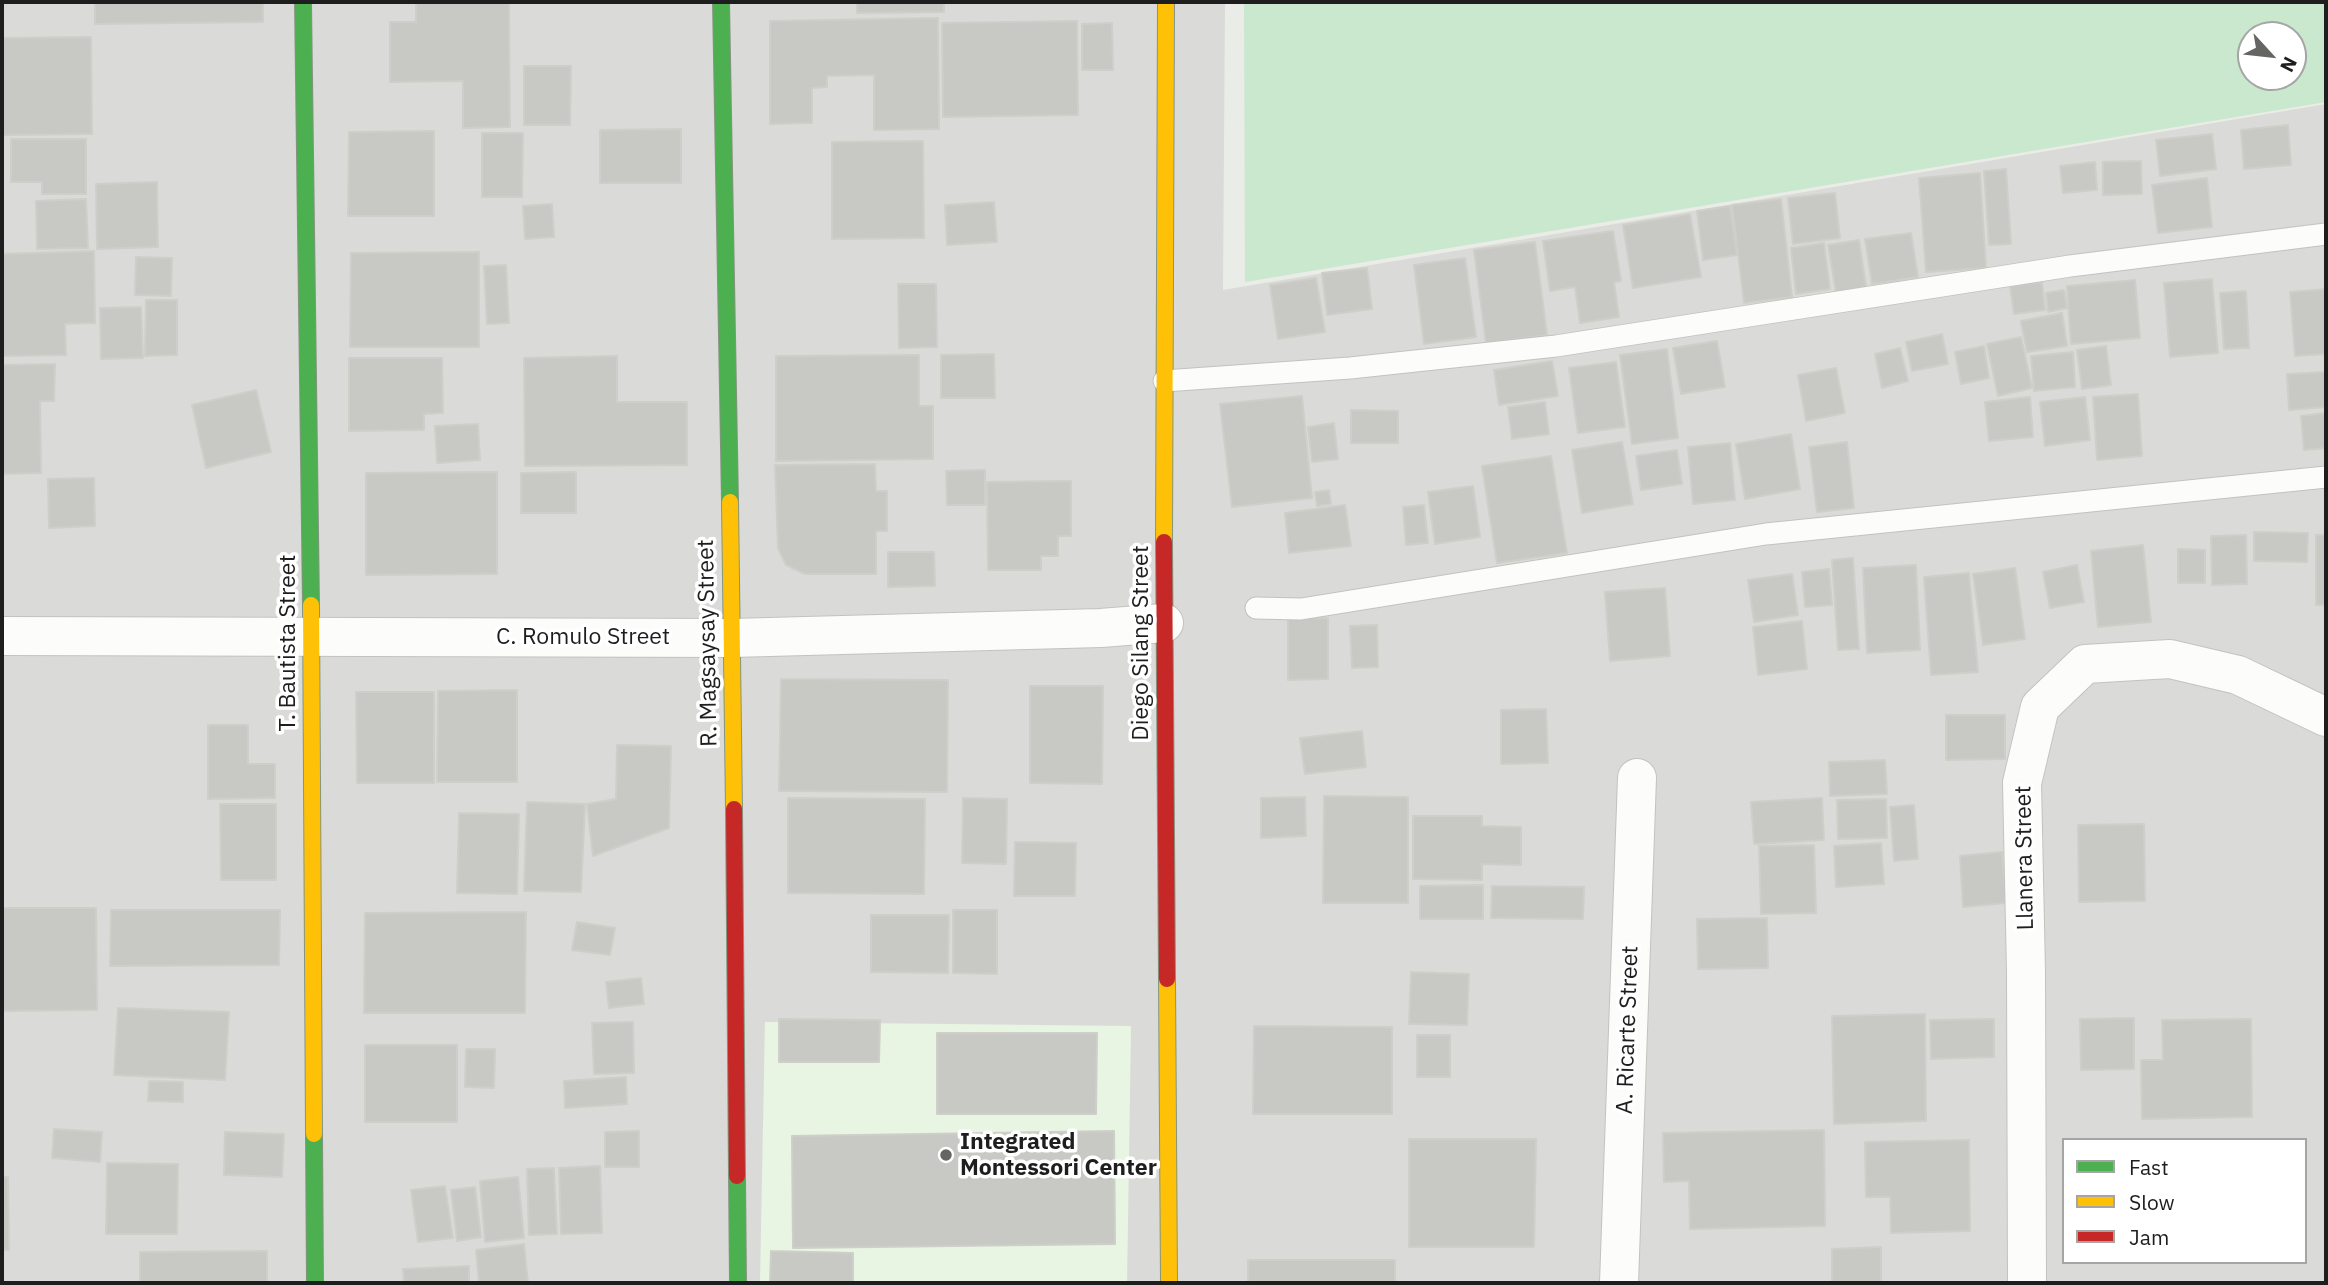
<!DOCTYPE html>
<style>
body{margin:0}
#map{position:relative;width:2328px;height:1285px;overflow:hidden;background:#eaece7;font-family:"IBM Plex Sans",sans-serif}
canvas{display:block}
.frame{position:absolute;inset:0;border:4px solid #1e1e1e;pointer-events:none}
.legend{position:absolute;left:2062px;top:1138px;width:245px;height:126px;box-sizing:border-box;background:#fff;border:2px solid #a5a5a5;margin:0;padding:9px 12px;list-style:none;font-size:21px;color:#1e1e1e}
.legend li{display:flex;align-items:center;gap:14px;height:35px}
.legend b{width:35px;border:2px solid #a5a5a5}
.north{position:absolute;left:2237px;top:21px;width:70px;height:70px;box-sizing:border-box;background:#fff;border:2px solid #a5a5a5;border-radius:50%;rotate:117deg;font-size:19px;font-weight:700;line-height:28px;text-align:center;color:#1e1e1e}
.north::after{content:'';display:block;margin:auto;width:24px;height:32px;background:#656664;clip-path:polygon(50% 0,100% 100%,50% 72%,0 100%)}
</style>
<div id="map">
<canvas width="2328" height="1285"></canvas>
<div class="frame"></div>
<ul class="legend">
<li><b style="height:9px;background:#4caf50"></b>Fast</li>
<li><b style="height:9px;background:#ffc107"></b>Slow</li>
<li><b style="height:9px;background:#c62828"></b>Jam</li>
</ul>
<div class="north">N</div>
</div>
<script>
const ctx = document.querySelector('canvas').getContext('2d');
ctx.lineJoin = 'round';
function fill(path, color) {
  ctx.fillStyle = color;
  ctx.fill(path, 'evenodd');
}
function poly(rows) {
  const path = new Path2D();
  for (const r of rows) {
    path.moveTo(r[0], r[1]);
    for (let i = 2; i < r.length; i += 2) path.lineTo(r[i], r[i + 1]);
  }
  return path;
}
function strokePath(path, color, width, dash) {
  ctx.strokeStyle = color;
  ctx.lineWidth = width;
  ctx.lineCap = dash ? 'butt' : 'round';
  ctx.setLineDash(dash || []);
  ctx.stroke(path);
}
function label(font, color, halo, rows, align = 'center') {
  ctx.font = font + ' "IBM Plex Sans",sans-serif';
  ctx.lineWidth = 7;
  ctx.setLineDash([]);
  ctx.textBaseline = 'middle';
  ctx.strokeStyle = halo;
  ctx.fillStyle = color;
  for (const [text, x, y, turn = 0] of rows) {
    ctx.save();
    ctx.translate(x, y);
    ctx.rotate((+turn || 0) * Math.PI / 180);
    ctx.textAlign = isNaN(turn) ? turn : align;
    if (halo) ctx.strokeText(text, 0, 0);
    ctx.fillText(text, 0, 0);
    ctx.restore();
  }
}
const residential = poly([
 [2,2,1225,2,1223,290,2326,104,2326,1283,2,1283],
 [2064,1140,2305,1140,2305,1262,2064,1262]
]);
const education = poly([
 [765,1022,1131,1026,1127,1283,760,1283]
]);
const grass = poly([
 [1244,2,2326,2,2326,102,1245,282],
 [2251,35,2293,35,2293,77,2251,77]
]);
const building = poly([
 [95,2,263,2,263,22,95,24,95,2],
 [416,2,509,2,510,127,463,128,463,81,390,82,390,22,416,22,416,2],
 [857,2,944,2,944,12,857,13,857,2],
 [938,18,939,129,874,130,874,75,827,76,827,87,812,88,812,123,770,124,770,21,938,18],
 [1077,21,1078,115,943,117,942,23,1077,21],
 [1112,23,1113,70,1082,70,1082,24,1112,23],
 [91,37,92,134,2,135,2,38,91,37],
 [524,66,571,66,570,125,524,125,524,66],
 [2288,125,2291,165,2244,169,2241,130,2288,125],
 [681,129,681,183,600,183,600,130,681,129],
 [434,131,434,216,348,216,349,132,434,131],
 [482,133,523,133,522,197,482,197,482,133],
 [2212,134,2216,169,2160,176,2156,140,2212,134],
 [11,139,86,139,86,194,42,194,42,182,11,182,11,139],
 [923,141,924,238,832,239,832,142,923,141],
 [2141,161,2142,194,2103,195,2103,162,2141,161],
 [2095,162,2097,190,2063,193,2060,166,2095,162],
 [2006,169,2011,244,1989,245,1984,171,2006,169],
 [1980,173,1986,268,1926,272,1919,178,1980,173],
 [2207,178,2212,227,2158,233,2152,185,2207,178],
 [157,182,158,247,97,249,96,184,157,182],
 [1835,193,1840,238,1793,244,1788,198,1835,193],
 [86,199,88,248,37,249,36,201,86,199],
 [1781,199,1792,297,1744,303,1732,205,1781,199],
 [994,202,997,242,947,245,945,205,994,202],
 [552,204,554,237,525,239,523,206,552,204],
 [1730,206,1737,255,1703,260,1697,211,1730,206],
 [1690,214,1701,277,1633,288,1623,225,1690,214],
 [1613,231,1621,281,1614,282,1619,317,1580,323,1575,287,1550,291,1543,241,1613,231],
 [1911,233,1918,277,1872,284,1865,239,1911,233],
 [1859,240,1866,287,1836,293,1828,245,1859,240],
 [1535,242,1547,335,1486,343,1474,250,1535,242],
 [1824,243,1830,289,1796,294,1791,248,1824,243],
 [94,251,95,323,65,324,66,355,2,356,2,254,94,251],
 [479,252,479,347,350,347,351,253,479,252],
 [136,257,172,258,171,296,135,295,136,257],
 [1465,258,1476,337,1424,344,1414,265,1465,258],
 [506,265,509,323,487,324,484,266,506,265],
 [1367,268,1372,309,1327,315,1322,273,1367,268],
 [1316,278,1325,332,1278,339,1270,285,1316,278],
 [2212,279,2218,353,2170,357,2164,283,2212,279],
 [2135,280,2140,338,2071,344,2067,286,2135,280],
 [2042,282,2045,310,2014,314,2010,286,2042,282],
 [898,284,936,284,937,347,899,348,898,284],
 [2326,289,2326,354,2295,356,2290,292,2326,289],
 [2064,290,2067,308,2048,312,2046,293,2064,290],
 [2246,291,2249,348,2224,349,2220,293,2246,291],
 [146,300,177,300,177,355,145,356,146,300],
 [141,307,143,358,101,359,100,308,141,307],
 [2062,313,2067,346,2027,352,2021,321,2062,313],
 [1942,334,1948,364,1912,371,1906,342,1942,334],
 [2021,337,2032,388,1998,396,1987,344,2021,337],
 [1717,341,1725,387,1681,394,1673,348,1717,341],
 [1984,346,1989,378,1961,384,1955,352,1984,346],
 [2106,346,2111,385,2082,389,2077,350,2106,346],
 [1900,348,1908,381,1882,388,1875,354,1900,348],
 [1667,349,1678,438,1632,444,1620,355,1667,349],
 [2073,352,2075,387,2034,391,2031,356,2073,352],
 [994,354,995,398,941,398,941,355,994,354],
 [919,355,919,406,933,406,933,459,776,461,776,356,919,355],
 [617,356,617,402,687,402,687,465,525,466,524,358,617,356],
 [349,358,442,358,443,413,424,414,424,430,349,431,349,358],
 [1552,361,1558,396,1499,405,1494,370,1552,361],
 [1616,362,1625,427,1578,433,1569,368,1616,362],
 [55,364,54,401,40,401,41,473,2,474,2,365,55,364],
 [1836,368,1845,413,1806,421,1798,375,1836,368],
 [2326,372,2326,407,2289,410,2287,374,2326,372],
 [256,390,271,452,206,468,192,405,256,390],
 [2138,394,2142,456,2097,460,2093,397,2138,394],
 [1302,396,1312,498,1232,507,1220,404,1302,396],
 [2030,397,2033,437,1989,441,1985,402,2030,397],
 [2085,397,2090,440,2045,446,2040,402,2085,397],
 [1545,402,1549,434,1512,439,1508,407,1545,402],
 [1351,410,1398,411,1398,443,1351,443,1351,410],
 [2326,413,2326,448,2304,450,2301,416,2326,413],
 [1334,423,1338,459,1312,462,1308,427,1334,423],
 [478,424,480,460,437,463,435,426,478,424],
 [1791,434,1800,489,1745,499,1736,444,1791,434],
 [1622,442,1633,504,1582,513,1572,450,1622,442],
 [1847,442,1854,508,1817,512,1809,447,1847,442],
 [1730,443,1735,500,1693,504,1688,447,1730,443],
 [1677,450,1682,484,1641,490,1636,456,1677,450],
 [1551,456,1567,553,1497,563,1482,466,1551,456],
 [875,464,876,491,887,491,887,531,876,531,876,574,805,574,786,565,778,548,775,465,875,464],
 [985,470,985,505,947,505,946,471,985,470],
 [497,472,497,574,366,575,366,473,497,472],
 [576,472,576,513,521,513,521,473,576,472],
 [94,478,95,526,49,528,48,479,94,478],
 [1071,481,1071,536,1058,536,1058,556,1041,556,1041,570,988,570,987,482,1071,481],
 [1473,486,1480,537,1435,544,1428,492,1473,486],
 [1329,490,1331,504,1317,506,1315,492,1329,490],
 [1345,505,1351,546,1289,553,1285,513,1345,505],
 [1424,505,1428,543,1406,545,1403,507,1424,505],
 [2254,532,2308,533,2307,562,2254,561,2254,532],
 [2246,535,2247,584,2212,585,2211,536,2246,535],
 [2316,535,2326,535,2326,605,2316,605,2316,535],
 [2143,545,2151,622,2098,627,2091,551,2143,545],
 [2178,549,2205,550,2205,583,2178,583,2178,549],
 [888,552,934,552,935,586,888,587,888,552],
 [1853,558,1859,649,1838,650,1832,560,1853,558],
 [1916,565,1920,650,1867,653,1863,568,1916,565],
 [2077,565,2084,602,2050,608,2043,572,2077,565],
 [2015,568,2025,639,1983,645,1973,574,2015,568],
 [1829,569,1832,605,1805,607,1802,572,1829,569],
 [1969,573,1978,672,1931,675,1924,577,1969,573],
 [1792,574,1798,615,1754,622,1748,580,1792,574],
 [1665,588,1670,656,1610,661,1605,592,1665,588],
 [1288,618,1328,618,1328,679,1288,680,1288,618],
 [1802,621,1807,669,1758,675,1753,627,1802,621],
 [1377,625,1378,667,1352,668,1350,626,1377,625],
 [781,679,948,680,947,792,779,791,781,679],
 [1030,686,1103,686,1102,784,1030,783,1030,686],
 [517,690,517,782,437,782,438,691,517,690],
 [356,692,434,692,434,783,357,783,356,692],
 [1546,709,1548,763,1501,764,1501,710,1546,709],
 [1946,715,2005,715,2005,759,1946,760,1946,715],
 [208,725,248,725,248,764,275,764,275,798,208,799,208,725],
 [1362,731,1366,767,1305,774,1300,738,1362,731],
 [617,745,671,746,669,828,593,856,587,804,616,799,617,745],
 [1885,760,1887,794,1830,796,1829,762,1885,760],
 [1324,796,1408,797,1408,903,1323,903,1324,796],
 [1305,797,1306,836,1261,838,1261,798,1305,797],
 [788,798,925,799,924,894,788,893,788,798],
 [963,798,1007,799,1006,864,962,863,963,798],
 [1822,798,1824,840,1754,844,1751,802,1822,798],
 [1886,799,1887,838,1838,839,1837,800,1886,799],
 [527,802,585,804,581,892,524,891,527,802],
 [220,804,276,804,276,880,221,880,220,804],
 [1914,805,1918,859,1894,861,1890,807,1914,805],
 [459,813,519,814,517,894,457,893,459,813],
 [1413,816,1482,816,1482,826,1521,827,1521,865,1482,864,1482,880,1413,879,1413,816],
 [2144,824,2145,901,2079,902,2078,825,2144,824],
 [1015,842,1076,843,1075,896,1014,896,1015,842],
 [1881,843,1884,884,1836,887,1834,846,1881,843],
 [1814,845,1816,913,1761,914,1759,846,1814,845],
 [2002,852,2006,903,1963,907,1960,856,2002,852],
 [1483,885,1483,919,1420,919,1420,886,1483,885],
 [1492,886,1584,887,1583,919,1491,918,1492,886],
 [2,908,96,908,97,1010,2,1011,2,908],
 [111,910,280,910,279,965,110,966,111,910],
 [953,910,997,910,997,974,953,973,953,910],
 [526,912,525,1013,364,1013,365,913,526,912],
 [871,915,949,915,948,973,871,972,871,915],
 [1767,918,1768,968,1698,969,1697,919,1767,918],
 [577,922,615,928,610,955,572,950,577,922],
 [1411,972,1469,974,1467,1025,1409,1024,1411,972],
 [641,978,644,1004,609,1008,606,982,641,978],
 [118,1008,229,1012,225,1080,114,1075,118,1008],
 [1925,1014,1926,1121,1834,1124,1832,1016,1925,1014],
 [2134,1018,2134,1069,2081,1070,2080,1019,2134,1018],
 [779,1019,880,1020,879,1062,779,1062,779,1019],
 [1994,1019,1994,1057,1931,1059,1930,1020,1994,1019],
 [2251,1019,2252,1117,2142,1119,2141,1060,2163,1060,2162,1020,2251,1019],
 [633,1022,634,1073,594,1074,592,1023,633,1022],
 [1254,1026,1392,1027,1392,1114,1253,1114,1254,1026],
 [937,1033,1097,1033,1096,1114,937,1114,937,1033],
 [1417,1035,1450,1035,1450,1077,1417,1077,1417,1035],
 [365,1045,457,1045,457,1122,365,1122,365,1045],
 [466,1049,495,1049,494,1088,465,1087,466,1049],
 [626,1077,627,1104,565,1108,564,1081,626,1077],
 [149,1081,183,1082,183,1102,148,1101,149,1081],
 [54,1129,102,1132,100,1162,52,1158,54,1129],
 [1824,1130,1825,1226,1690,1229,1689,1181,1664,1182,1663,1133,1824,1130],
 [639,1131,639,1167,605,1167,605,1132,639,1131],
 [1114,1131,1115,1244,793,1248,792,1136,1114,1131],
 [225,1132,284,1134,282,1177,224,1175,225,1132],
 [1409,1139,1536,1139,1534,1247,1409,1247,1409,1139],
 [1969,1140,1970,1231,1891,1233,1890,1197,1866,1197,1865,1142,1969,1140],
 [107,1163,178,1164,177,1234,106,1234,107,1163],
 [600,1166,602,1233,561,1234,559,1168,600,1166],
 [554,1168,557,1234,529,1235,527,1169,554,1168],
 [2,1177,8,1177,9,1250,2,1250,2,1177],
 [518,1177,524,1238,485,1242,480,1181,518,1177],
 [445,1186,453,1238,418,1242,411,1190,445,1186],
 [475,1187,481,1237,457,1241,451,1190,475,1187],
 [524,1244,528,1283,479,1283,476,1250,524,1244],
 [1881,1247,1881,1283,1832,1283,1832,1249,1881,1247],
 [267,1251,267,1283,140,1283,140,1252,267,1251],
 [771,1251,853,1253,853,1283,770,1283,771,1251],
 [1248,1260,1395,1260,1395,1283,1248,1283,1248,1260],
 [469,1266,469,1283,404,1283,403,1269,469,1266]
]);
const lane = poly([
 [1164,381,1350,368,1556,346,2070,266,2326,234],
 [1256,608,1301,609,1766,534,2326,477]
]);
const street = poly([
 [2,636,732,638,1101,628,1164,623],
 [1619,1283,1637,778],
 [2027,1283,2026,972,2022,783,2040,707,2085,664,2170,659,2238,675,2326,717]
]);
const fast = poly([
 [303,2,311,605],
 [721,2,730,502],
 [314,1134,315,1283],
 [737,1176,738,1283]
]);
const slow = poly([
 [730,502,734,809],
 [1164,542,1166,2],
 [311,605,314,1134],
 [1167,979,1169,1283]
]);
const jam = poly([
 [1164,542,1167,979],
 [734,809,737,1176]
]);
const markers = [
 [946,1155,7,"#656664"]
];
const streetNames = [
 ["C. Romulo Street",583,637],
 ["T. Bautista Street",288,643,-90],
 ["R. Magsaysay Street",708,643,-91],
 ["Diego Silang Street",1141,643,-90],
 ["Llanera Street",2025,858,-91],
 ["A. Ricarte Street",1628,1030,-88]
];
const poiNames = [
 ["Integrated",960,1142],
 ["Montessori Center",960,1168]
];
fill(residential, '#dadbd8');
fill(education, '#e9f5e3');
fill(grass, '#c9e8ce');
fill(building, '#c8c9c4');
strokePath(building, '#cdcfc8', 2);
strokePath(lane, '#c2c3c1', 23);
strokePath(street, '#c2c3c1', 40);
strokePath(fast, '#859580', 18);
strokePath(slow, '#859580', 18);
strokePath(jam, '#859580', 18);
strokePath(lane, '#fcfcfb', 21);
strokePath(street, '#fcfcfb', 38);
strokePath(fast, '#4caf50', 16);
strokePath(slow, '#ffc107', 16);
strokePath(jam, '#c62828', 16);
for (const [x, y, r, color] of markers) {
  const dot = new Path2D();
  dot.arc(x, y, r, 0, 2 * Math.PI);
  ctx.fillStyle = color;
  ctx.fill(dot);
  strokePath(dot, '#fff', 2.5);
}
label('23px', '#1e1e1e', '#fff', streetNames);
label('bold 23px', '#1e1e1e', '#fff', poiNames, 'left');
</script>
